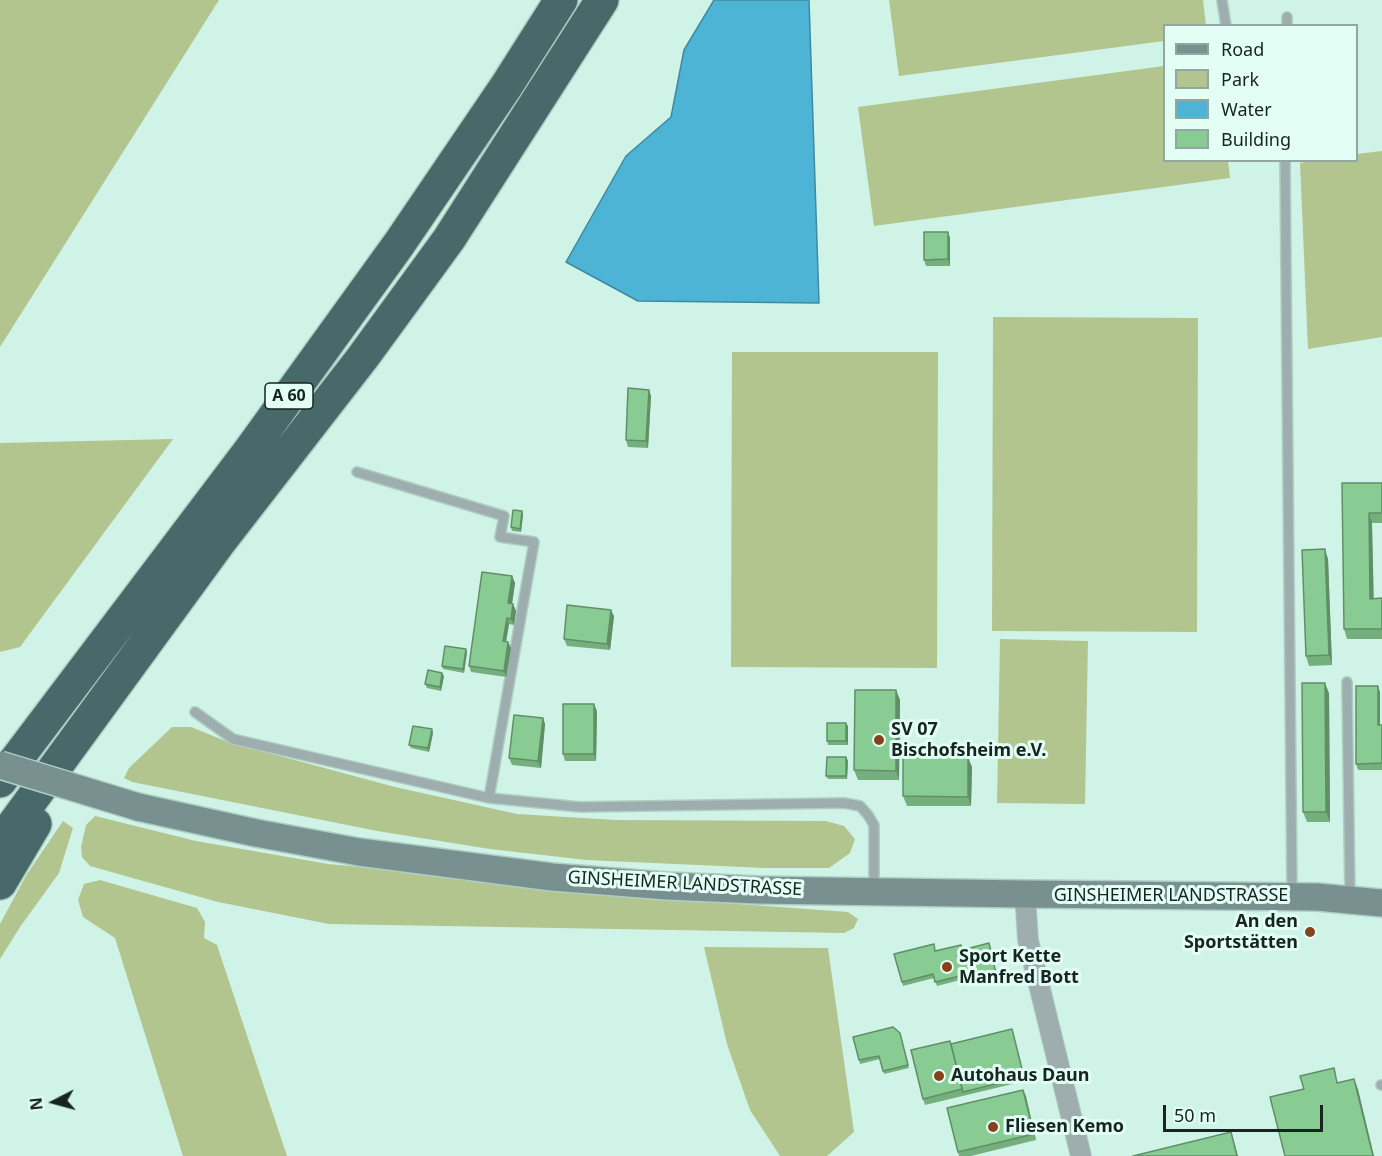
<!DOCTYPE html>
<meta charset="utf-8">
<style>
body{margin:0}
#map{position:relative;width:1382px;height:1156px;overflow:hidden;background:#d0f3e7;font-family:"Noto Sans",sans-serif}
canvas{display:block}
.legend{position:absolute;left:1163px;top:24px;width:195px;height:138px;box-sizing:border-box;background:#e2fef5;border:2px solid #91a7a0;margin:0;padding:8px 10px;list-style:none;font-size:18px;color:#172521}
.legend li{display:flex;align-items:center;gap:12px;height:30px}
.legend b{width:30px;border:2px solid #91a7a0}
.north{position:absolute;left:24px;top:1072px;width:60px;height:60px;-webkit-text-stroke:4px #e2fef5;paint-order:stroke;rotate:264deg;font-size:16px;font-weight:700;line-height:24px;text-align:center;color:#172521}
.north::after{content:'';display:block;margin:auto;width:21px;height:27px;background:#172521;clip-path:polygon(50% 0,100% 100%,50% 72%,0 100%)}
.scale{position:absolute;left:1163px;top:1105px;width:160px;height:27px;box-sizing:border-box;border:3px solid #172521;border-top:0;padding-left:8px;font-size:18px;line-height:21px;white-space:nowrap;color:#172521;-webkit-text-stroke:4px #e2fef5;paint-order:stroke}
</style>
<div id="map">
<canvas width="1382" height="1156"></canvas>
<ul class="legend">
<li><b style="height:8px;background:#799091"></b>Road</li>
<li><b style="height:16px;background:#b2c58f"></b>Park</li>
<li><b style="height:16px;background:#4eb4d6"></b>Water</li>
<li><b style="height:16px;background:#89cc93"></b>Building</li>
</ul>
<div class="north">N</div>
<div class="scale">50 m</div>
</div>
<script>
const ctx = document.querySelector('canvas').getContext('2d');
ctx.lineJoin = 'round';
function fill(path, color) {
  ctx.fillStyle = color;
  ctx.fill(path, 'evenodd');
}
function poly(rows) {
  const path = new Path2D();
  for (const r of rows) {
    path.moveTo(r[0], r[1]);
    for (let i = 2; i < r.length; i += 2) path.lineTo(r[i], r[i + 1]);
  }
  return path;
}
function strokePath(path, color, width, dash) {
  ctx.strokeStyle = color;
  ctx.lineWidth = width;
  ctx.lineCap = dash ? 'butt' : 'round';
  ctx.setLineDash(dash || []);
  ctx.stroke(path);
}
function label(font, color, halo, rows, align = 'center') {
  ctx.font = font + ' "Noto Sans",sans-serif';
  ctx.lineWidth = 6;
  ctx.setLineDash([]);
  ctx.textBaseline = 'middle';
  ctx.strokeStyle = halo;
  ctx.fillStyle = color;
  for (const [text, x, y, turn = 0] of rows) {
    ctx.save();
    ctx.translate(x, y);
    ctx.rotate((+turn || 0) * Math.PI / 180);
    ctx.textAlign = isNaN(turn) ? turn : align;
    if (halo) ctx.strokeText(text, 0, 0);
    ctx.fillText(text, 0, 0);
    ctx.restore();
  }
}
const green = poly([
 [0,0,219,0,0,347],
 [889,0,1203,0,1206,25,1164,26,1164,41,899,76],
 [1164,66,1164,160,1228,161,1230,178,874,226,858,107],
 [1382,151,1382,337,1308,349,1300,163,1315,160,1356,160,1357,154],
 [993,317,1198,318,1197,632,992,631],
 [732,352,938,352,937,668,731,667],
 [173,439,20,647,0,652,0,443],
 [1000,639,1088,641,1085,804,997,803],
 [172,727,191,727,228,742,395,787,517,814,616,820,826,821,844,826,855,839,850,853,829,868,765,868,586,860,490,849,377,831,132,782,124,778,129,768],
 [95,816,196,841,328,864,635,891,725,903,848,912,858,919,854,928,844,933,329,924,218,902,90,866,82,857,81,847,86,825],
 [63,821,73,828,59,873,20,927,0,959,0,924,27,874],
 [100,880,197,908,205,922,204,938,217,945,287,1156,183,1156,115,938,83,917,78,900,84,884],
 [704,947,828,948,854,1132,827,1156,780,1156,750,1110,727,1044]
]);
const water = poly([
 [714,0,809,0,819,303,638,301,566,262,626,156,671,117,684,50,714,0]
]);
const service = poly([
 [1222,0,1226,26],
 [1287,26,1287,17],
 [1285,160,1292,893],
 [357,472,504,516,500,537,534,542,489,798],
 [1347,682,1350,898],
 [195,712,233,739,489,798,580,807,844,803,860,806,868,815,874,825,874,888],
 [1381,1085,1382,1085]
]);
const minor = poly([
 [1025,894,1028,940,1081,1156]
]);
const secondary = poly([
 [138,807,256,833,359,852,552,877,667,886,758,890,1025,894,1317,897,1382,903]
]);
const motorway = poly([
 [0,781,251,449,399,244,507,85,561,0],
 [0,843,218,544,363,357,449,239,602,0],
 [0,883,35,824]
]);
const secondaryBridge = poly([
 [0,765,138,807]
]);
const wall = poly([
 [948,232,950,238,950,266,926,266,924,260],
 [649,390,651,396,648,448,628,447,626,440],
 [1342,483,1382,483,1382,523,1372,523,1373,598,1382,598,1382,639,1347,639,1344,629],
 [522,511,523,515,521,532,512,531,511,527],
 [1328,559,1332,665,1309,666,1306,656],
 [512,576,515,583,512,604,513,604,516,611,514,625,509,624,506,641,508,642,511,648,506,677,471,672,469,666],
 [614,616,610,650,567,646,564,639],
 [467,652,464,673,443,669,442,666],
 [444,676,441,691,427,688,425,684],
 [1378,686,1380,693,1380,725,1382,725,1382,770,1358,770,1356,764],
 [896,690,900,700,899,780,858,780,854,770],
 [1329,693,1330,822,1307,822,1303,812],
 [597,711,596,761,565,761,563,754],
 [543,718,545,724,541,768,512,765,509,758],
 [848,726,848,745,828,745,827,741],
 [433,733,429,752,411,748,409,745],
 [846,757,848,761,847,779,828,779,826,776],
 [972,767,971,806,907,806,903,796],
 [990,947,998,978,963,986,960,980,937,986,934,978,903,986,902,982,935,951,963,950],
 [1013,1032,1025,1081,925,1105,923,1099,951,1044],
 [901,1036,909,1068,884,1074,880,1059,860,1064,859,1060],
 [1023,1090,1036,1140,971,1156,959,1156,958,1152]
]);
const shadedWall = poly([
 [948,232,950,238,950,266,948,259],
 [649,390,651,396,648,448,646,441],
 [522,511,523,515,521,532,520,529],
 [1369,513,1372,523,1374,608,1370,599],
 [1325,549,1328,559,1332,665,1329,655],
 [512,576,515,583,511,610,508,603],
 [513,604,516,611,514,625,511,619],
 [611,610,614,616,610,650,607,644],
 [507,618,509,624,505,648,503,641],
 [508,642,511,648,506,677,504,671],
 [466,649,467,652,464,673,463,669],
 [442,673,444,676,441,691,440,687],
 [1325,683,1329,693,1330,822,1326,812],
 [1378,686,1380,693,1380,732,1378,725],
 [896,690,900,700,899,780,896,771],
 [594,704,597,711,596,761,594,754],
 [543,718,545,724,541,768,538,761],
 [846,723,848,726,848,745,846,741],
 [432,729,433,733,429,752,428,748],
 [846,757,848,761,847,779,846,776],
 [968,757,972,767,971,806,968,797],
 [1354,1079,1358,1089,1374,1156,1373,1156],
 [1023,1090,1026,1096,1036,1140,1034,1134],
 [1231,1132,1234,1142,1238,1156,1237,1156]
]);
const building = poly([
 [924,232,948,232,948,259,924,260,924,232],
 [628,388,649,390,646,441,626,440,628,388],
 [1342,483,1382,483,1382,513,1369,513,1370,599,1382,598,1382,629,1344,629,1342,483],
 [513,510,522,511,520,529,511,527,513,510],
 [1325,549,1329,655,1306,656,1302,550,1325,549],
 [482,572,512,576,508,603,513,604,511,619,507,618,503,641,508,642,504,671,469,666,482,572],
 [567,605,611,610,607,644,564,639,567,605],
 [445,646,466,649,463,669,442,666,445,646],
 [428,670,442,673,440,687,425,684,428,670],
 [1302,683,1325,683,1326,812,1303,812,1302,683],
 [1356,686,1378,686,1378,725,1382,725,1382,763,1356,764,1356,686],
 [855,690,896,690,896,771,854,770,855,690],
 [563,704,594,704,594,754,563,754,563,704],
 [514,715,543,718,538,761,509,758,514,715],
 [827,723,846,723,846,741,827,741,827,723],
 [413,726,432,729,428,748,409,745,413,726],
 [827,757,846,757,846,776,826,776,827,757],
 [903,757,968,757,968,797,903,796,903,757],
 [989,943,996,974,961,983,960,976,935,982,933,974,902,982,894,954,934,944,935,951,961,945,962,950,989,943],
 [893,1027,900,1033,908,1065,883,1071,879,1056,859,1060,853,1037,893,1027],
 [1012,1029,1024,1077,963,1092,951,1044,1012,1029],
 [950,1041,962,1089,923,1099,911,1050,950,1041],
 [1334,1068,1337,1083,1354,1079,1373,1156,1285,1156,1270,1097,1304,1089,1300,1076,1334,1068],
 [1023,1090,1034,1134,958,1152,947,1108,1023,1090],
 [1231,1132,1237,1156,1133,1156,1231,1132]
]);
const markers = [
 [879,740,6,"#874219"],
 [1310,932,6,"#874219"],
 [947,967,6,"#874219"],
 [939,1076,6,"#874219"],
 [993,1127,6,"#874219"]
];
const shields = [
 [289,396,48]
];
const shieldNames = [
 ["A 60",289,396]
];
const poiNames = [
 ["SV 07",891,730],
 ["Bischofsheim e.V.",891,751],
 ["An den",1298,922,"right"],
 ["Sportstätten",1298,943,"right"],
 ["Sport Kette",959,957],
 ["Manfred Bott",959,978],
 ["Autohaus Daun",951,1076],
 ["Fliesen Kemo",1005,1127]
];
const streetNames = [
 ["GINSHEIMER LANDSTRASSE",685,884,3],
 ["GINSHEIMER LANDSTRASSE",1171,896]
];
fill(green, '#b2c58f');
fill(water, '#4eb4d6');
strokePath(water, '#3e89a0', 1.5);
strokePath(service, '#afcec3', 12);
strokePath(minor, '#afcec3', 22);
strokePath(secondary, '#afcec3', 30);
strokePath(motorway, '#afcec3', 36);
strokePath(service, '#9eaeae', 9);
strokePath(minor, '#9eaeae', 20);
strokePath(secondary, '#799091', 27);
strokePath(motorway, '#47696a', 33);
strokePath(secondaryBridge, '#afcec3', 30, []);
strokePath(secondaryBridge, '#799091', 27);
fill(wall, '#76af7e');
fill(shadedWall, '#608f67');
fill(building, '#89cc93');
strokePath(building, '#608f67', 1.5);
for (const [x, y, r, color] of markers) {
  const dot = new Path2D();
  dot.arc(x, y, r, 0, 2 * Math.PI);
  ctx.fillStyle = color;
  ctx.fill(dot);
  strokePath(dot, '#e2fef5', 2);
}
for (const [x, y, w] of shields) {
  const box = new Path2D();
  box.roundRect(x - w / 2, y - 13, w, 26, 4.5);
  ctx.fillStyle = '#e2fef5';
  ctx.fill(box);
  strokePath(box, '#172521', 1.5);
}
label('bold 16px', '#172521', null, shieldNames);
label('bold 18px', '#172521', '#e2fef5', poiNames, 'left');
label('18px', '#172521', '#e2fef5', streetNames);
</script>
